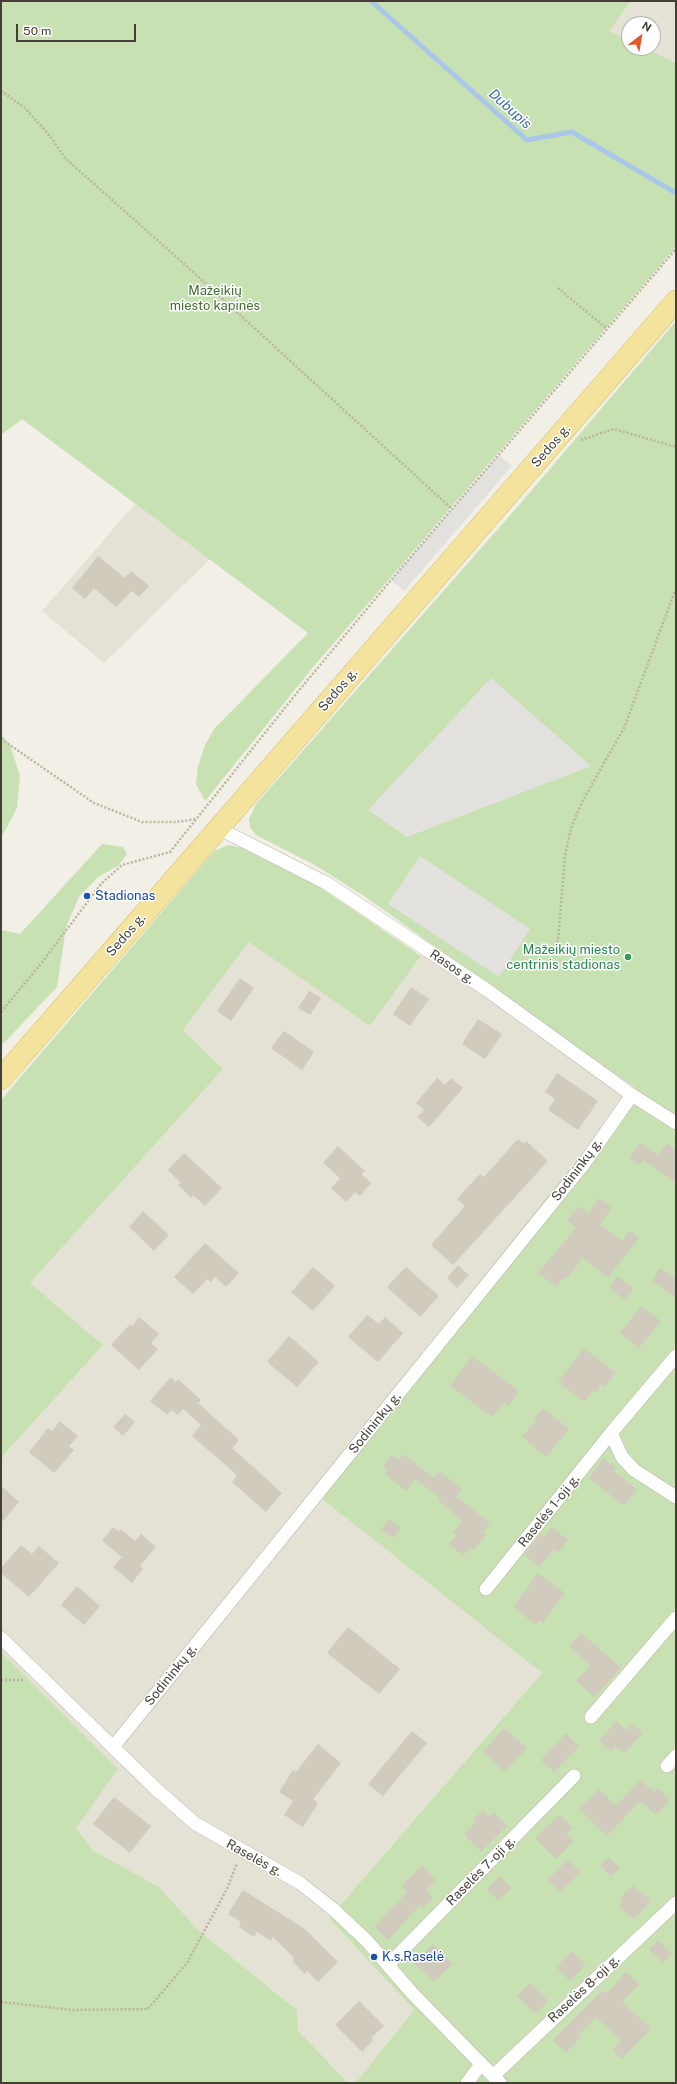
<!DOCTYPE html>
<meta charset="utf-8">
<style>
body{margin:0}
#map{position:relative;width:677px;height:2084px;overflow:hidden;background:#f1efe6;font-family:"Public Sans",sans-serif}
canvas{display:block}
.frame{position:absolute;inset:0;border:2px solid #433f36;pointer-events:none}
.north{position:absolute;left:621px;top:16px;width:40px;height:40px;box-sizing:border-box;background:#fff;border:1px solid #b4b2af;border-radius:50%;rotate:31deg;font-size:11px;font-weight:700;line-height:16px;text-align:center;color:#433f36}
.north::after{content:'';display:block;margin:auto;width:14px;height:18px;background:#e25a2c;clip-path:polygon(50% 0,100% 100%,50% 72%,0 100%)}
.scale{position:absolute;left:16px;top:24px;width:120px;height:18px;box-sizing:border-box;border:2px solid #433f36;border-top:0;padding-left:5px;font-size:12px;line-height:14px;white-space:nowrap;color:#433f36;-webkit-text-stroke:3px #fff;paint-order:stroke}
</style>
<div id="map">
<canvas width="677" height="2084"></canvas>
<div class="frame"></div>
<div class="north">N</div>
<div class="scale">50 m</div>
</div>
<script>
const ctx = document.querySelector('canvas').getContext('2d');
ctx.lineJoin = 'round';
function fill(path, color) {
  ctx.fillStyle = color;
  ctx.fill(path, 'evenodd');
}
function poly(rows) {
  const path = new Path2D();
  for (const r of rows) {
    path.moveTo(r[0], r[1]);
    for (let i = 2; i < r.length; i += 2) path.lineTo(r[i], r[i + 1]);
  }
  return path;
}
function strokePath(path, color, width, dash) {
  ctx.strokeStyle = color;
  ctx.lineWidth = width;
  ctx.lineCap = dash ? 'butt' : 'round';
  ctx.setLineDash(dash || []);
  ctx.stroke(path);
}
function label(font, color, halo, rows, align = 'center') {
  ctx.font = font + ' "Public Sans",sans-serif';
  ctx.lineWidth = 3;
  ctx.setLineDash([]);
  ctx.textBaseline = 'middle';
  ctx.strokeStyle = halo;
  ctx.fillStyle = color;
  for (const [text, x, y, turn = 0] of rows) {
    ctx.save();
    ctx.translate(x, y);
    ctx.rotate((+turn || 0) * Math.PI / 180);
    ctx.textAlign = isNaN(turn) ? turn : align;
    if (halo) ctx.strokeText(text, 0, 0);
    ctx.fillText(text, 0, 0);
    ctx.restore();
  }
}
const residential = poly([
 [631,1,676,1,676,63,645,48,653,48,653,24,629,24,629,41,608,31],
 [135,504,210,559,104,663,42,611],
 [249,941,370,1026,430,944,635,1087,312,1491,542,1673,329,1918,414,2010,355,2083,348,2083,297,2029,297,2010,198,1930,159,1887,94,1851,76,1828,1,1652,1,1458,103,1345,30,1283,223,1069,183,1030]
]);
const green = poly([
 [1,1,631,1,609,31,629,41,629,48,645,48,676,63,676,247,314,666,205,801,196,784,198,767,204,747,214,729,308,633,22,419,1,435],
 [676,321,676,2083,355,2083,414,2010,329,1918,542,1673,312,1491,635,1087,564,1039,367,898,315,865,256,835,250,827,249,819,256,804,520,504],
 [1,734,10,745,20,776,17,808,1,838],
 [102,844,123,847,127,854,119,865,97,878,79,897,66,927,57,987,1,1046,1,930,20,934],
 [228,845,243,848,318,886,421,956,370,1026,249,942,183,1030,223,1069,30,1283,103,1345,1,1458,1,1100,214,851],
 [1,1652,118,1769,76,1828,94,1851,159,1887,198,1930,297,2010,297,2029,348,2083,1,2083]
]);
const parking = poly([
 [499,455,512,466,404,591,391,580],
 [491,678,591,766,407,837,368,810],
 [420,856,530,929,499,977,388,904]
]);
const stream = poly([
 [371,1,527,140,572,132,676,193]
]);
const building = poly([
 [98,556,125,578,131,571,149,586,139,597,132,591,116,607,94,588,85,599,72,588],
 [240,978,254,988,231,1021,217,1011],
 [411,987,429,999,410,1026,393,1014],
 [309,991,321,998,310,1015,298,1008],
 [478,1019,502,1034,485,1059,462,1044],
 [284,1031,314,1052,302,1070,271,1048],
 [557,1073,598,1101,578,1130,548,1110,555,1099,545,1092],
 [437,1078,445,1085,451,1078,463,1088,429,1127,417,1117,424,1110,416,1103],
 [518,1139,524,1144,526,1141,548,1161,453,1265,431,1245,465,1206,457,1199,480,1174,484,1177],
 [640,1143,658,1155,667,1143,676,1150,676,1183,643,1160,639,1165,629,1158],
 [338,1146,365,1171,361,1174,371,1183,360,1196,355,1192,346,1202,331,1188,340,1178,323,1163],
 [184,1153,222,1188,205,1206,193,1195,191,1198,178,1185,181,1183,168,1170],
 [599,1198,612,1208,600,1224,622,1241,629,1231,639,1238,608,1278,583,1258,566,1279,564,1277,556,1287,538,1273,576,1228,567,1221,579,1206,588,1213],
 [143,1211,169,1235,154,1251,129,1227],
 [205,1243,239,1273,226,1287,215,1277,211,1282,207,1279,193,1294,174,1277],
 [458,1265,469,1275,457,1288,447,1278],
 [313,1267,335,1286,313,1311,291,1292],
 [406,1267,439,1296,420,1317,387,1287],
 [660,1268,676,1279,676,1298,652,1280],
 [618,1276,633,1289,624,1300,609,1287],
 [641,1306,661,1321,639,1348,620,1333],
 [367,1315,379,1324,385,1317,403,1333,378,1362,348,1337],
 [139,1317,159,1334,151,1343,158,1349,139,1370,111,1345,130,1324,132,1326],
 [289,1336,319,1362,297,1387,267,1362],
 [584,1348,616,1373,604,1387,601,1385,596,1392,594,1390,584,1402,558,1382],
 [472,1356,518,1390,516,1392,518,1393,508,1406,505,1403,492,1417,450,1386],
 [171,1377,176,1382,178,1379,201,1400,198,1403,239,1440,232,1448,282,1493,266,1512,232,1482,237,1475,192,1436,201,1425,183,1409,178,1415,172,1410,167,1415,150,1401],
 [543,1408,569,1429,546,1457,522,1437,536,1420,534,1418],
 [125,1414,135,1422,123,1436,113,1427],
 [60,1421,78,1436,69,1446,74,1450,54,1473,29,1452,48,1428,52,1431],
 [403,1454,434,1478,440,1471,462,1489,456,1496,490,1523,483,1532,486,1535,474,1550,470,1548,463,1556,449,1544,457,1535,453,1532,462,1521,437,1499,439,1497,415,1479,406,1491,385,1474,388,1470,383,1466,391,1455,398,1460],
 [604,1458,616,1468,614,1471,637,1490,624,1506,589,1478],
 [1,1486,19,1502,1,1523],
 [389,1519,401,1528,393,1538,381,1529],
 [113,1527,119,1532,121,1529,135,1541,141,1534,156,1547,140,1566,143,1569,132,1583,113,1567,122,1557,102,1541],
 [552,1527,568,1540,558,1553,554,1549,539,1567,524,1554,541,1534,544,1537],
 [21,1545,32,1554,39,1546,59,1563,29,1597,1,1573,1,1568],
 [538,1573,565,1593,543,1623,539,1620,536,1625,513,1607],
 [77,1586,100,1606,84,1625,61,1605],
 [348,1627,400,1669,379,1694,327,1653],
 [581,1633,621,1668,594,1697,576,1681,590,1666,569,1646],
 [616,1721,626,1730,632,1724,643,1733,624,1754,616,1746,611,1752,599,1741],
 [504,1728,527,1748,505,1772,483,1752],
 [412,1731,427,1743,383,1796,368,1784],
 [566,1733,579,1746,554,1772,541,1760],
 [318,1744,341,1763,313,1799,318,1803,303,1827,284,1815,293,1801,279,1792,293,1770,296,1772],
 [640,1780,654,1792,658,1788,670,1800,656,1815,640,1801,607,1836,579,1809,599,1789,616,1806],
 [114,1797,151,1826,130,1853,93,1824],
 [483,1810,489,1817,494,1812,507,1826,481,1852,464,1834,475,1823,473,1820],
 [560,1814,573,1828,566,1834,574,1841,556,1859,535,1838],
 [608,1857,620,1868,611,1876,600,1866],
 [568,1859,581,1872,560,1892,547,1880],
 [422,1865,436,1880,426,1890,433,1898,423,1908,420,1905,388,1940,374,1927,407,1892,401,1886],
 [500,1876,511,1888,498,1901,487,1889],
 [633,1885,651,1901,634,1920,619,1906,623,1901,620,1898],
 [243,1890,305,1929,338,1962,318,1982,307,1971,305,1974,292,1961,294,1958,273,1937,271,1941,257,1932,254,1937,239,1927,241,1922,228,1914],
 [658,1940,672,1954,663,1963,649,1949],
 [433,1944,453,1964,434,1982,414,1963],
 [572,1951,586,1965,570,1981,556,1967],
 [626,1972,639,1984,622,2002,651,2029,622,2059,612,2050,621,2041,596,2017,578,2036,580,2038,566,2053,553,2040,602,1991,606,1994],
 [530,1983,548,2001,536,2014,517,1996],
 [359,2001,384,2026,371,2038,373,2040,362,2052,335,2025]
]);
const path = poly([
 [1,91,25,108,50,136,65,158,192,271,452,509],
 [558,288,606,328],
 [581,440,614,429,676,447],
 [1,739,94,803,142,822,176,822,197,819],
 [551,953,558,940,565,856,571,828,582,802,624,728,676,588],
 [1,1012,43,961,101,884,122,865,170,852,296,694,391,580,676,249],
 [1,1680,24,1680],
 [1,2002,73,2010,148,2009,187,1963,227,1889,237,1863]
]);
const minor = poly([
 [218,828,328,884,487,990,632,1095,676,1123],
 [676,1356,611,1433,622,1457,634,1470,676,1497],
 [486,1589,611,1433],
 [1,1638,157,1790,196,1824,300,1883,333,1909,367,1941,412,1993,500,2083],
 [591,1717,676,1618],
 [113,1747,583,1165,632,1095],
 [667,1766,676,1756],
 [388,1965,574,1776],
 [493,2076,676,1903],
 [467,2083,481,2064]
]);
const primary = poly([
 [1,1079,676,301]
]);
const markers = [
 [87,896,4,"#1a4fb4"],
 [628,957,4,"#2e9e5b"],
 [374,1957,4,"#1a4fb4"]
];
const parkNames = [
 ["Mažeikių",215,291],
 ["miesto kapinės",215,306]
];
const streetNames = [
 ["Sedos g.",551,446,-49],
 ["Sedos g.",338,690,-49],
 ["Sedos g.",126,935,-49],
 ["Rasos g.",452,967,34],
 ["Sodininkų g.",577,1170,-53],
 ["Sodininkų g.",375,1423,-51],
 ["Raselės 1-oji g.",549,1511,-51],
 ["Sodininkų g.",171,1675,-51],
 ["Raselės g.",254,1858,29],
 ["Raselės 7-oji g.",481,1871,-45],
 ["Raselės 8-oji g.",584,1989,-43]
];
const transitNames = [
 ["Stadionas",95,896],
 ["K.s.Raselė",382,1957]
];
const leisureNames = [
 ["Mažeikių miesto",620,950],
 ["centrinis stadionas",620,965]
];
const waterNames = [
 ["Dubupis",510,109,42]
];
fill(residential, '#e4e1d5');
fill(green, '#c8e1b3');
fill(parking, '#e2e1de');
strokePath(stream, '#a9c7e8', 5);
fill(building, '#d1cbbd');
strokePath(minor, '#bbb7aa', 14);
strokePath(primary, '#d6c16f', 22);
strokePath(path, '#bbb49d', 2.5, [2, 2]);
strokePath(minor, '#fff', 13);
strokePath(primary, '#f3e39d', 21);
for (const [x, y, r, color] of markers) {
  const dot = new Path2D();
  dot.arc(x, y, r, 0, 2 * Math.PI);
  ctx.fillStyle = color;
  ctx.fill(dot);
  strokePath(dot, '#fff', 1.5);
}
label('13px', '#416e30', '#fff', parkNames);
label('13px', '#433f36', '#fff', streetNames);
label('13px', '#164399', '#fff', transitNames, 'left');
label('13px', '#27864d', '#fff', leisureNames, 'right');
label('italic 14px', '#3c6da2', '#fff', waterNames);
</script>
